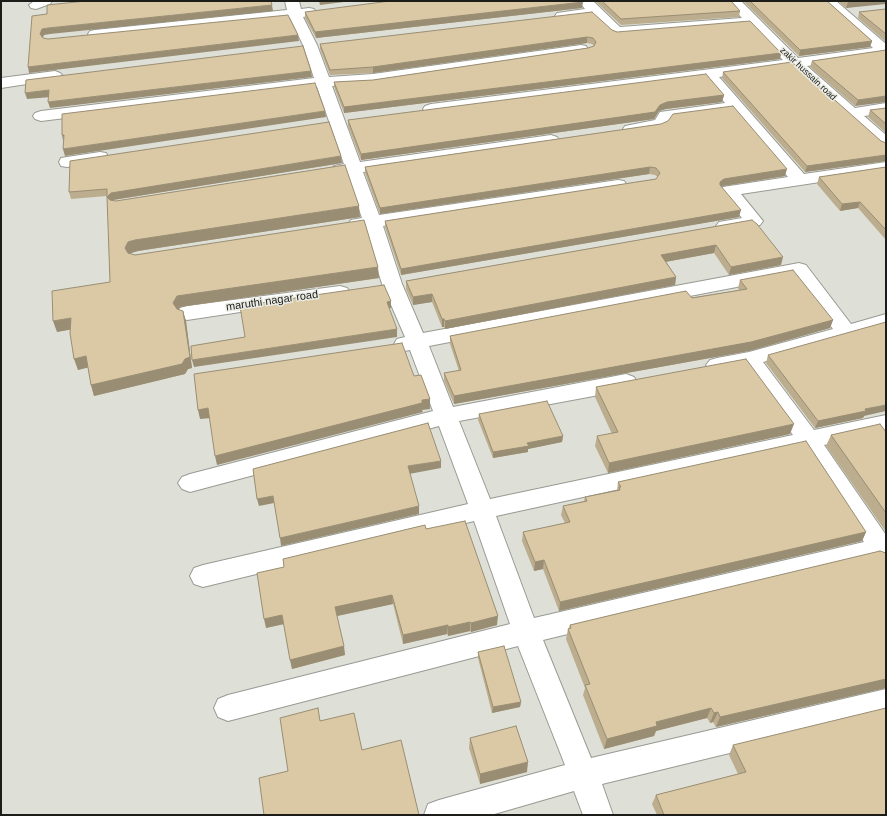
<!DOCTYPE html>
<style>
body{margin:0}
#map{position:relative;width:887px;height:816px;overflow:hidden;background:#dee0d8;font-family:Helvetica,sans-serif}
canvas{display:block}
.frame{position:absolute;inset:0;border:2px solid #1c1c19;pointer-events:none}
</style>
<div id="map">
<canvas width="887" height="816"></canvas>
<div class="frame"></div>
</div>
<script>
const ctx = document.querySelector('canvas').getContext('2d');
ctx.lineJoin = 'round';
function poly(rows) {
  const path = new Path2D();
  for (const r of rows) {
    path.moveTo(r[0], r[1]);
    for (let i = 2; i < r.length; i += 2) path.lineTo(r[i], r[i + 1]);
  }
  return path;
}
function strokePath(path, color, width, dash) {
  ctx.strokeStyle = color;
  ctx.lineWidth = width;
  ctx.lineCap = dash ? 'butt' : 'round';
  ctx.setLineDash(dash || []);
  ctx.stroke(path);
}
function fill(path, color) {
  ctx.fillStyle = color;
  ctx.fill(path, 'evenodd');
}
function label(font, color, halo, rows, align = 'center') {
  ctx.font = font + ' Helvetica,sans-serif';
  ctx.lineWidth = 3;
  ctx.setLineDash([]);
  ctx.textBaseline = 'middle';
  ctx.strokeStyle = halo;
  ctx.fillStyle = color;
  for (const [text, x, y, turn = 0] of rows) {
    ctx.save();
    ctx.translate(x, y);
    ctx.rotate((+turn || 0) * Math.PI / 180);
    ctx.textAlign = isNaN(turn) ? turn : align;
    if (halo) ctx.strokeText(text, 0, 0);
    ctx.fillText(text, 0, 0);
    ctx.restore();
  }
}
const street = poly([
 [34,1,52,1,50,4,36,9,31,8,29,5,34,1],
 [285,1,299,1,301,9,309,8,314,9,316,12,314,15,303,17,317,45,329,77,373,74,581,45,586,46,588,49,586,52,581,53,373,84,332,86,360,162,551,135,557,137,559,140,557,143,551,145,363,172,379,215,618,180,624,181,627,185,624,189,618,190,383,226,402,284,423,333,799,263,806,265,851,324,886,314,886,328,763,362,814,430,886,415,886,431,824,445,886,535,886,565,877,562,875,560,543,640,591,758,886,689,886,715,602,784,613,815,583,815,574,791,491,815,424,815,428,804,439,800,565,765,518,646,228,721,218,717,214,708,218,699,228,695,510,624,474,521,203,587,194,584,190,576,194,568,203,565,468,504,439,426,190,492,182,489,178,483,182,477,190,474,433,411,410,350,404,351,397,349,394,344,397,339,405,337,382,284,365,228,357,229,351,228,348,224,351,220,362,218,347,174,340,175,334,174,331,170,334,166,344,164,317,87,41,121,35,119,33,116,35,113,41,111,314,78,303,45,290,18,95,38,90,37,88,34,90,31,95,30,287,10,285,1],
 [794,276,833,329,749,352,717,358,710,360,706,365,710,370,717,372,744,367,793,435,490,499,459,421,626,390,634,387,637,382,634,377,626,374,453,407,429,346,794,276],
 [803,449,864,542,534,618,496,516,803,449],
 [579,1,593,1,620,27,742,18,726,1,741,1,798,58,873,48,821,1,836,1,886,44,886,55,807,66,855,108,886,103,886,113,864,116,886,135,886,149,880,147,791,67,719,77,804,174,886,162,886,172,741,194,763,221,760,225,725,231,719,230,716,226,719,222,742,218,720,191,723,187,788,177,732,111,671,119,666,127,631,134,625,132,623,129,625,126,655,120,660,112,725,103,705,79,431,114,425,112,423,109,425,106,431,104,783,60,749,25,617,36,612,35,592,16,562,20,557,19,555,16,557,13,585,9,579,1],
 [55,71,60,73,63,76,60,79,1,88,1,78,55,71],
 [100,152,106,153,108,157,106,161,67,167,61,166,59,162,61,158,67,157,100,152],
 [340,286,347,288,350,292,347,296,187,320,180,318,177,313,180,308,187,306,340,286]
]);
const wall = poly([
 [595,1,731,1,740,11,739,17,621,25],
 [743,1,827,1,872,41,870,47,799,56],
 [838,1,886,1,846,8],
 [582,8,316,38,305,18,305,12],
 [886,9,886,42,858,18,859,12],
 [612,30,617,32,781,53,780,59,344,113,334,87,334,82,373,80,588,48,594,46,592,44,587,43,373,73,330,75,320,49,320,44],
 [886,50,855,106,810,67,812,61],
 [723,72,881,141,886,143,886,161,805,172,722,78],
 [724,95,722,102,666,109,659,111,654,119,361,160,348,126,348,120],
 [886,108,886,133,868,117,870,110],
 [661,124,785,176,723,186,721,186,739,217,401,275,385,227,385,221,656,179,658,177,655,175,649,174,380,214,365,173,365,167],
 [342,163,113,200,112,200,116,201,360,217,138,251,131,253,130,254,135,255,379,278,180,307,178,309,186,321,192,368,188,369,185,374,94,396,91,385,88,367,78,370,70,329,57,332,110,282,108,198,107,196,71,199,69,192],
 [886,167,886,240,858,208,840,211,817,184,819,177],
 [752,220,781,265,729,275,714,253,666,262,676,277,675,285,445,329,444,327,442,327,432,302,413,305,406,289,406,281],
 [740,280,833,320,830,328,749,351,454,404,444,381,444,373,459,371,450,344,450,336,739,290,738,288],
 [768,355,864,416,863,418,815,428,766,363],
 [596,387,790,434,608,473,595,446,597,436,612,434,595,397],
 [479,414,563,436,562,442,528,449,528,452,493,458,478,420],
 [886,432,886,532,826,446,831,435],
 [618,482,866,532,862,541,559,611,543,569,534,571,522,541,523,532,565,523,561,515,563,506,584,501,585,497,617,491],
 [426,529,497,625,471,632,470,631,448,636,447,634,403,644,393,604,337,616,345,655,292,669,284,624,266,628,284,567],
 [886,553,886,688,716,727,713,722,710,723,707,718,656,731,654,736,604,749,583,695,585,688,566,639,568,629,569,628,570,625],
 [478,652,521,702,520,707,492,713,478,658],
 [470,738,527,772,480,784,469,748],
 [733,745,886,815,657,815,652,804,656,795,738,774,729,755]
]);
const shadedWall = poly([
 [319,1,352,1,320,5],
 [860,1,886,1,886,4,846,8,848,2],
 [583,2,582,8,316,38,315,32],
 [272,5,273,11,50,34,44,35,42,40,40,34,42,29,48,28],
 [298,35,299,41,29,73,28,67],
 [587,37,587,43,373,73,373,67],
 [872,41,870,47,799,56,800,50],
 [781,53,780,59,344,113,344,107],
 [311,71,312,77,50,108,48,102],
 [49,90,51,97,27,99,25,93],
 [724,95,722,102,666,109,659,111,654,119,361,160,361,154,660,105,667,102],
 [886,96,886,102,855,106,858,100],
 [325,111,326,117,65,156,63,149],
 [62,135,64,135,63,141],
 [886,155,886,161,805,172,807,166],
 [341,156,342,163,113,200,109,203,107,197,111,193],
 [650,167,649,174,380,214,380,208],
 [787,169,785,176,723,186,718,188,720,182,724,179],
 [860,202,858,208,840,211,842,204],
 [359,206,360,217,138,251,131,253,128,259,125,248,128,242,135,240],
 [741,210,739,217,401,275,401,269],
 [716,245,714,253,659,263,661,255],
 [783,257,781,265,729,275,731,267],
 [378,267,379,278,180,307,176,314,173,303,177,296],
 [676,277,675,285,445,329,445,321],
 [432,294,432,302,413,305,413,297],
 [391,301,391,308,387,309,387,302],
 [183,311,186,321,192,368,188,369,185,374,94,396,91,385],
 [71,318,74,329,57,332,53,321],
 [442,319,444,319,444,327,442,327],
 [833,320,830,328,749,351,454,404,454,396],
 [397,329,397,337,194,367,192,360],
 [86,356,90,367,78,370,74,359],
 [430,399,430,409,422,410,423,412,217,465,215,456,422,400],
 [886,405,886,411,864,416,863,418,815,428,818,421,865,409],
 [208,408,211,418,200,419,198,410],
 [794,424,790,434,608,473,609,463],
 [563,436,562,442,528,449,528,452,493,458,493,452,527,443],
 [441,461,441,468,409,474,408,466],
 [273,496,274,503,259,506,257,499],
 [419,506,419,514,281,546,280,538],
 [866,532,862,541,559,611,560,602],
 [544,560,543,569,534,571,535,562],
 [392,595,393,604,337,616,335,607],
 [282,615,284,624,266,628,264,619],
 [498,616,497,625,471,632,471,623],
 [470,622,470,631,448,636,448,627],
 [448,625,447,634,403,644,403,635],
 [344,646,345,655,292,669,290,660],
 [886,679,886,688,716,727,720,717],
 [521,702,520,707,492,713,493,707],
 [711,708,707,718,656,731,654,736,604,749,607,739,656,722],
 [718,712,713,722,710,723,714,713],
 [528,762,527,772,480,784,480,774]
]);
const building = poly([
 [86,1,271,1,272,5,48,28,42,29,40,34,43,38,48,39,288,15,298,35,28,67,32,16,47,14,47,5,86,1],
 [390,1,582,1,583,2,315,32,305,12,390,1],
 [602,1,731,1,740,11,621,19,602,1],
 [750,1,827,1,872,41,800,50,750,1],
 [847,1,860,1,848,2,847,1],
 [886,9,886,34,859,12,886,9],
 [592,12,612,30,617,32,750,21,781,53,344,107,334,82,373,80,588,48,594,46,596,42,593,38,587,37,373,67,330,70,320,44,592,12],
 [303,46,311,71,48,102,49,90,25,93,26,80,303,46],
 [886,50,886,96,858,100,812,61,886,50],
 [792,62,881,141,886,143,886,155,807,166,723,72,792,62],
 [706,74,724,95,667,102,660,105,655,112,361,154,348,120,706,74],
 [315,83,325,111,63,149,64,135,62,135,62,114,315,83],
 [733,106,787,169,724,179,720,182,720,185,741,210,401,269,385,221,656,179,660,173,656,168,650,167,380,208,365,167,661,124,668,121,673,114,733,106],
 [886,108,886,124,870,110,886,108],
 [329,122,341,156,111,193,107,197,107,189,69,192,70,161,329,122],
 [345,165,359,206,135,240,128,242,125,248,128,253,135,255,364,220,378,267,177,296,173,303,177,309,183,311,190,357,185,359,182,364,91,385,86,356,74,359,70,333,71,318,53,321,52,291,110,282,107,197,110,200,116,201,345,165],
 [886,167,886,230,860,202,842,204,819,177,886,167],
 [752,220,757,224,783,257,731,267,716,245,661,255,676,277,445,321,444,319,442,319,432,294,413,297,406,281,752,220],
 [793,270,833,320,751,342,454,396,444,373,461,370,450,336,686,291,692,298,747,289,740,280,793,270],
 [384,285,391,301,387,302,397,329,192,360,191,346,245,337,240,306,384,285],
 [886,322,886,405,865,409,866,411,818,421,768,355,886,322],
 [402,343,414,376,421,375,430,399,422,400,422,403,215,456,208,408,198,410,194,374,402,343],
 [746,359,794,424,609,463,597,436,618,432,596,387,746,359],
 [547,401,563,436,527,443,529,446,493,452,479,414,547,401],
 [428,423,441,461,408,466,419,506,280,538,273,496,257,499,253,469,428,423],
 [880,424,886,432,886,513,831,435,880,424],
 [806,441,866,532,560,602,544,560,535,562,523,532,570,522,563,506,587,501,585,497,620,490,619,487,621,487,618,482,806,441],
 [465,521,498,616,471,623,470,622,448,627,448,625,403,635,392,595,335,607,344,646,290,660,282,615,264,619,257,573,284,567,283,559,425,525,426,529,465,521],
 [880,551,886,553,886,679,720,717,718,712,714,713,711,708,656,722,657,726,607,739,585,685,590,684,568,629,571,628,570,625,880,551],
 [504,646,521,702,493,707,478,652,504,646],
 [318,708,320,721,354,713,362,750,401,740,419,815,264,815,259,778,288,771,280,718,318,708],
 [886,708,886,815,664,815,656,795,746,772,733,745,886,708],
 [516,726,528,762,480,774,470,738,516,726]
]);
const farStreetnames = [
 ["zakir hussain road",808,74,43]
];
const streetNames = [
 ["maruthi nagar road",272,301,-8]
];
strokePath(street, '#989b93', 2);
fill(street, '#fff');
fill(wall, '#bbad8d');
fill(shadedWall, '#998d73');
fill(building, '#dac9a4');
strokePath(building, '#998d73', 1);
label('9px', '#1c1c19', '#ebede5', farStreetnames);
label('11px', '#1c1c19', '#ebede5', streetNames);
</script>
